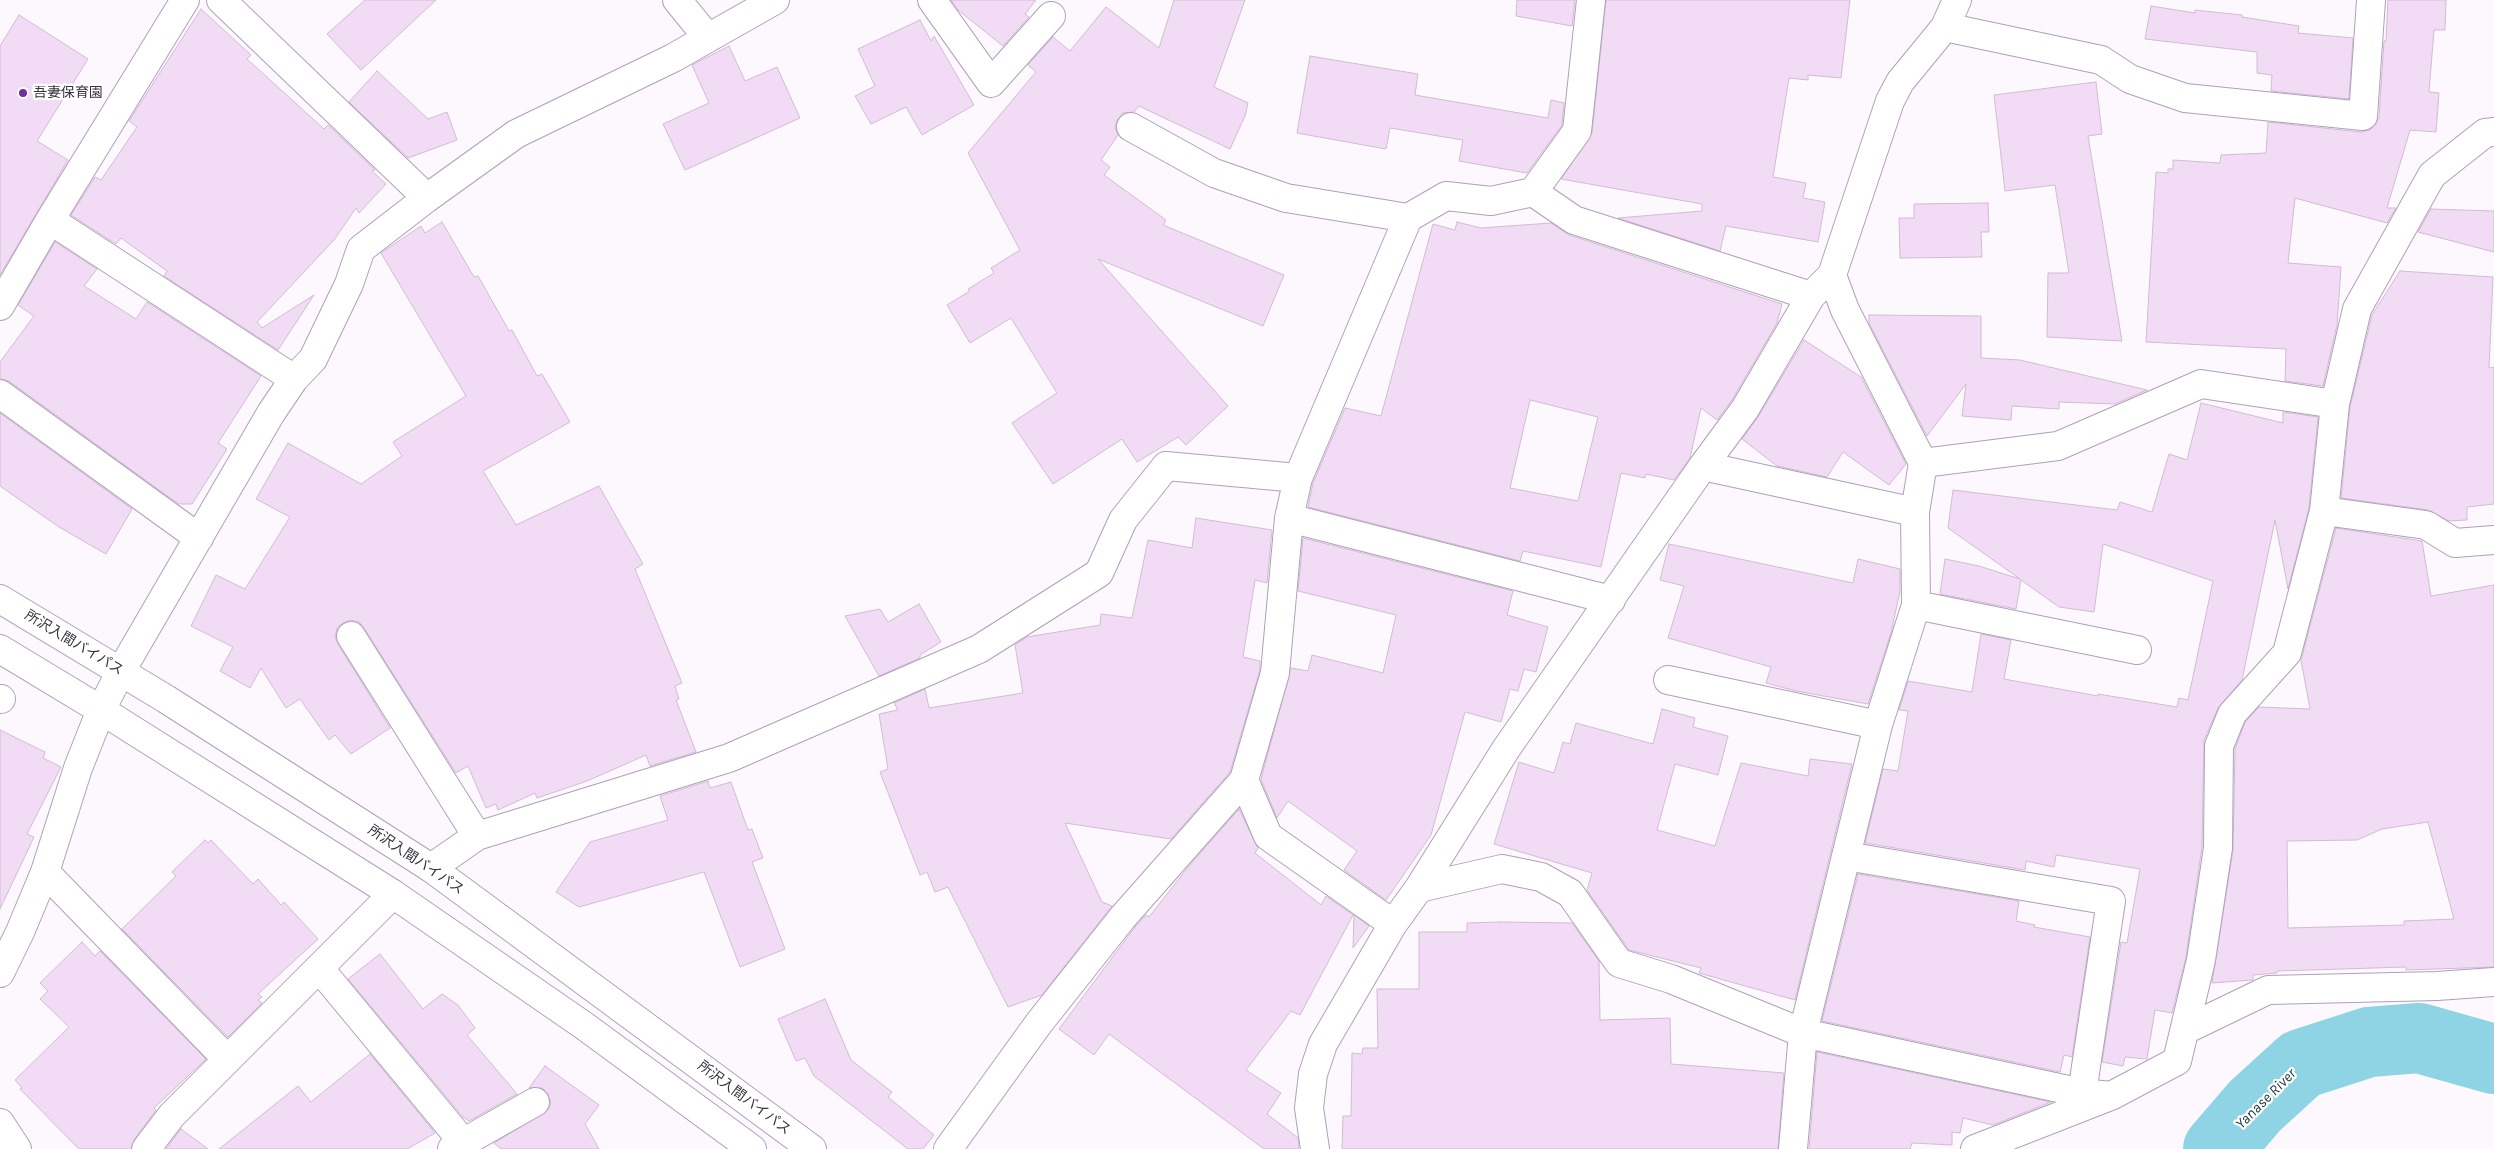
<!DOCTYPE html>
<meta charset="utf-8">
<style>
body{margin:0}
canvas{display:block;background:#fcf8fe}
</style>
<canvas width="2494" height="1149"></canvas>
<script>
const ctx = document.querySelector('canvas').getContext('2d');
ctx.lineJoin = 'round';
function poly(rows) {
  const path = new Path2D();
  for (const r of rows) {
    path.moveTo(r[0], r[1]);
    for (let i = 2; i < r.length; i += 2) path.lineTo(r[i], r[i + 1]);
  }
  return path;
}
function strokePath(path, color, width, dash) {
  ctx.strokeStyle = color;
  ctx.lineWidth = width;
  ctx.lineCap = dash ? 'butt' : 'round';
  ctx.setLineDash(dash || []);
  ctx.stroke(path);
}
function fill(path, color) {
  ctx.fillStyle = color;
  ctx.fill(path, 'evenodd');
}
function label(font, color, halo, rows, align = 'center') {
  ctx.font = font + ' Karla,"Noto Sans JP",sans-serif';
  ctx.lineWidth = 4.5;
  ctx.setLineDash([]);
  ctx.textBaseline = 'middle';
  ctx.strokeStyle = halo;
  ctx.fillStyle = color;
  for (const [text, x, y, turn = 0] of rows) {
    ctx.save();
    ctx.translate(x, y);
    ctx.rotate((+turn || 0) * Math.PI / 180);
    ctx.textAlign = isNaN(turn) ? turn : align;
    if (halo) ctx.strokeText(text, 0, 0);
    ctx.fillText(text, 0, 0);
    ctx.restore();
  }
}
const river = poly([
 [2218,1149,2255,1106,2301,1064,2369,1042,2419,1038,2494,1059]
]);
const building = poly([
 [365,0,436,0,361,70,327,34,365,0],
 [951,0,1036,0,1025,14,1029,17,1003,46,958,10,951,0],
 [1174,0,1245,0,1214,87,1248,103,1245,116,1230,149,1139,106,1134,112,1123,113,1117,120,1115,128,1118,135,1101,160,1110,167,1104,175,1166,220,1163,225,1284,275,1263,326,1098,259,1228,406,1186,445,1178,437,1137,462,1122,439,1053,484,1012,423,1057,393,1011,318,970,343,947,305,970,291,968,289,994,273,991,268,1020,250,968,153,1036,72,1028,65,1053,37,1070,51,1106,7,1159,48,1174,0],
 [1517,0,1575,0,1572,26,1516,16,1517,0],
 [1606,0,1850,0,1841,78,1808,75,1808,80,1789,78,1773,177,1806,183,1803,198,1825,202,1818,242,1726,226,1720,251,1618,218,1702,211,1702,204,1561,179,1592,133,1606,0],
 [2388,0,2446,0,2445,30,2434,30,2429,92,2439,93,2436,132,2410,130,2387,208,2396,208,2387,223,2295,198,2288,263,2341,267,2337,325,2323,386,2285,381,2286,349,2146,342,2156,172,2168,173,2168,169,2173,169,2173,160,2220,163,2221,155,2266,153,2268,122,2361,132,2370,130,2376,124,2379,117,2384,41,2386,41,2388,0],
 [2151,6,2195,13,2195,10,2242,15,2242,17,2299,26,2298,33,2353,38,2349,99,2271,91,2272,75,2257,73,2257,52,2145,39,2151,6],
 [201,9,251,55,247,59,324,129,328,125,375,170,372,171,386,184,359,213,356,208,334,240,257,322,262,328,314,295,278,350,164,276,167,271,121,238,116,244,71,215,95,177,101,180,137,127,129,121,201,9],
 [19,15,88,59,37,141,68,160,0,275,0,46,19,15],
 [920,20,931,41,934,36,974,105,922,135,906,107,871,124,855,96,875,86,858,49,920,20],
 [729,46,745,81,777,67,800,118,685,170,663,124,709,103,692,65,729,46],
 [1310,56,1418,74,1415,95,1548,118,1551,100,1564,103,1562,125,1527,173,1459,161,1463,140,1390,128,1386,149,1297,133,1310,56],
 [377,71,428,119,447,112,457,140,408,158,349,102,377,71],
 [2096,82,2102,134,2088,136,2122,341,2047,337,2048,273,2069,273,2055,185,2005,191,1994,95,2096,82],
 [1988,203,1989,232,1981,232,1982,257,1900,258,1899,218,1914,218,1914,204,1988,203],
 [2431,209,2494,211,2494,252,2418,232,2431,209],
 [442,222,474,277,478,276,509,331,512,330,537,376,542,374,570,422,483,471,516,525,599,486,643,564,635,569,682,683,675,686,679,699,676,700,696,752,650,766,646,755,587,781,537,798,535,793,498,810,496,804,486,808,468,766,456,773,364,628,359,622,351,620,343,623,337,628,335,637,338,644,390,728,351,754,335,735,329,740,300,699,286,708,261,668,250,688,220,671,233,647,191,626,216,575,245,589,290,517,256,499,288,443,361,484,402,456,393,442,466,396,381,253,421,226,425,233,442,222],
 [1457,222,1481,228,1551,223,1569,235,1782,304,1777,323,1732,400,1717,420,1701,408,1690,458,1674,480,1646,474,1645,478,1621,473,1601,567,1523,551,1520,561,1308,507,1313,483,1345,408,1381,416,1433,224,1455,230,1457,222],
 [1530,400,1598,417,1578,501,1510,488,1530,400],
 [55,242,97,269,84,286,136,319,147,302,261,376,218,443,227,449,192,504,179,504,170,498,9,381,0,379,0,362,34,316,18,305,55,242],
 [2400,271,2493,277,2489,368,2494,367,2494,504,2467,507,2467,520,2449,521,2428,510,2341,498,2350,407,2372,315,2400,271],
 [1869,315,1981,316,1981,358,2020,360,2147,390,2115,404,2059,402,2059,409,2012,406,2011,420,1962,416,1966,384,1927,436,1869,323,1869,315],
 [1804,340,1861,377,1906,464,1889,485,1843,452,1827,477,1777,466,1742,439,1758,417,1804,340],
 [2201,403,2283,423,2283,412,2318,417,2309,508,2288,589,2275,520,2242,680,2218,708,2204,740,2202,847,2186,957,2172,1013,2155,1010,2147,1059,2125,1057,2123,1066,2102,1062,2121,942,2127,943,2140,869,2056,855,2054,867,2026,861,2025,870,1865,843,1883,769,1898,771,1908,711,1899,710,1908,681,1972,692,1981,634,2011,640,2004,679,2098,696,2098,694,2177,707,2179,698,2188,700,2213,581,2103,544,2094,612,2059,607,2021,580,2016,609,1940,594,1945,559,1979,566,2020,579,1948,528,1953,490,2117,510,2120,502,2152,512,2169,454,2187,460,2201,403],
 [0,413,132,509,106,554,59,527,0,486,0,413],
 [1196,518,1272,530,1267,583,1255,580,1243,657,1260,661,1260,670,1230,772,1171,839,1065,823,1102,902,1112,906,1042,995,1008,1007,948,887,935,892,927,872,920,875,880,772,888,769,879,714,898,710,894,703,925,689,929,708,1023,693,1015,645,1027,637,1100,625,1101,614,1132,618,1148,540,1192,548,1196,518],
 [2336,528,2422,541,2431,596,2494,585,2494,967,2406,970,2406,967,2277,971,2277,973,2253,975,2253,980,2212,983,2233,850,2235,749,2245,722,2259,707,2310,709,2301,660,2336,528],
 [2428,822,2454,919,2404,921,2404,925,2288,928,2287,841,2357,840,2382,829,2428,822],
 [1303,538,1513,591,1507,615,1548,627,1536,672,1524,669,1518,691,1510,689,1501,722,1465,712,1431,835,1386,900,1344,870,1357,851,1288,801,1277,818,1261,779,1291,668,1308,671,1312,655,1383,673,1396,615,1298,591,1303,538],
 [1669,544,1853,583,1858,559,1900,569,1900,591,1891,633,1868,704,1796,691,1766,683,1771,667,1668,638,1684,586,1660,580,1669,544],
 [919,604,941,642,920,655,920,658,879,676,845,616,880,609,888,622,919,604],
 [1662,709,1695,718,1693,727,1728,736,1718,775,1675,764,1657,830,1715,846,1741,763,1808,776,1810,759,1852,764,1795,1000,1699,973,1701,968,1629,950,1587,890,1592,873,1494,844,1519,762,1554,773,1563,742,1570,744,1576,723,1653,744,1662,709],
 [0,730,45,752,43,758,61,767,27,834,34,837,0,909,0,730],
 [708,781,710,788,731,782,748,830,752,829,763,858,752,862,785,949,740,967,704,872,579,907,556,892,590,842,668,820,660,796,708,781],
 [1239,809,1258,848,1255,853,1321,905,1326,896,1353,915,1300,1015,1291,1011,1246,1070,1281,1093,1267,1114,1298,1138,1299,1149,1264,1149,1109,1034,1094,1055,1059,1029,1135,927,1146,915,1149,917,1189,866,1239,809],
 [205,840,208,843,211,840,253,884,258,879,281,905,284,902,318,939,258,994,262,997,258,1000,262,1003,228,1037,122,929,176,876,172,872,205,840],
 [1858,874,2019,901,2016,921,2035,925,2034,927,2090,937,2072,1057,2064,1055,2060,1072,1822,1021,1858,874],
 [1354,915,1369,926,1353,948,1354,915],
 [1500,922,1572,923,1599,961,1600,1020,1670,1018,1671,1064,1784,1073,1778,1149,1342,1149,1343,1116,1351,1116,1352,1053,1362,1054,1363,1048,1378,1048,1377,989,1419,989,1419,932,1467,932,1467,923,1500,922],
 [82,942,95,956,100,951,206,1059,154,1108,156,1110,134,1140,131,1149,79,1149,20,1089,22,1088,15,1080,69,1027,40,999,48,991,40,983,82,942],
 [380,954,423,1009,442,994,458,1005,475,1028,467,1035,517,1094,469,1121,463,1117,348,979,380,954],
 [825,999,851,1060,892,1092,888,1097,934,1135,923,1149,908,1149,814,1076,805,1058,796,1061,778,1019,825,999],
 [1817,1052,2051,1102,1993,1125,1963,1118,1960,1133,1952,1132,1952,1145,1912,1143,1910,1149,1809,1149,1817,1052],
 [370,1054,435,1133,407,1149,219,1149,298,1086,311,1102,370,1054],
 [545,1066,599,1105,585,1124,599,1149,501,1149,494,1143,548,1110,551,1103,548,1094,542,1088,529,1088,545,1066],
 [181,1129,208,1149,166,1149,181,1129]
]);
const minor = poly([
 [221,0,427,198],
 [677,0,708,38,775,0],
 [932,0,991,83,1051,16],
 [1945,27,2101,60,2130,79,2185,98,2363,116,2371,0],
 [1131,127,1214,173,1286,198,1408,218],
 [1533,192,1574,220,1811,296],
 [50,220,294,379],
 [1832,275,1845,310,1923,463,1915,512],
 [0,306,50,220,185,0],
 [0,394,199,538],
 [1923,463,2058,446,2201,384,2335,404],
 [1703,466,1915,512,1916,605,1878,725,1803,1033,1793,1149],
 [2324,511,2426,525,2455,543,2494,540],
 [1289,518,1611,600],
 [1916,605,2137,650],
 [351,636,477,836],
 [1668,680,1878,725],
 [0,699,1,699],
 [1244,780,1268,836,1393,924],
 [1846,856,2111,901,2082,1093],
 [431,868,477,836,729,758,979,649,1099,573,1123,520,1166,466,1298,478],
 [45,872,227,1059],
 [1419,888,1502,869,1541,877,1570,893,1619,963,1671,979,1803,1033,2082,1093,2111,1096,2177,1061,2201,960,2218,848,2219,746,2232,714,2287,653,2324,511,2335,404,2357,309,2432,175,2485,133,2494,132],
 [319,968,463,1142],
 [0,973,20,932,45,872,78,768,101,710,121,671,271,413,294,379,313,359,349,284,361,249,427,198,516,134,673,58,708,38],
 [2185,1030,2268,990,2437,986,2494,982],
 [0,1123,17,1149],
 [146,1149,172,1115,393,894],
 [452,1149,535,1102],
 [948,1149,1039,1023,1123,917,1244,780,1275,673,1289,518,1298,478,1408,218,1446,196,1491,201,1533,192,1577,131,1591,0],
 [1315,1149,1309,1108,1313,1074,1323,1044,1393,924,1419,888,1506,749,1703,466,1745,409,1811,296,1832,275,1890,101,1900,82,1945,27,1957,0],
 [1975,1149,2108,1097]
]);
const major = poly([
 [0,599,166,699,431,868,812,1149],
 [0,649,101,710,393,894,583,1025,752,1149]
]);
const markers = [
 [23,93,5,"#712fa4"]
];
const poiNames = [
 ["吾妻保育園",33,93]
];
const streetNames = [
 ["所沢入間バイパス",74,643,31],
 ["所沢入間バイパス",416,860,34],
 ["所沢入間バイパス",744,1098,37]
];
const waterNames = [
 ["Yanase River",2266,1099,-45]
];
strokePath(river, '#8ed4e5', 70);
fill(building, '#f2dcf5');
strokePath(building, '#d0bbd3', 1);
strokePath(minor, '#b0a0b9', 30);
strokePath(major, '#b0a0b9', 30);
strokePath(minor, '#fff', 28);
strokePath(major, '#fff', 28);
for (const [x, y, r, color] of markers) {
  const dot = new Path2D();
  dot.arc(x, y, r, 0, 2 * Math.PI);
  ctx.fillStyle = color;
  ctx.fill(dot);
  strokePath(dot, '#fff', 2);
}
label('14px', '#39323c', '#fff', poiNames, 'left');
label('14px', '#39323c', '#fff', streetNames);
label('italic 15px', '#13363d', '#fff', waterNames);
</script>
